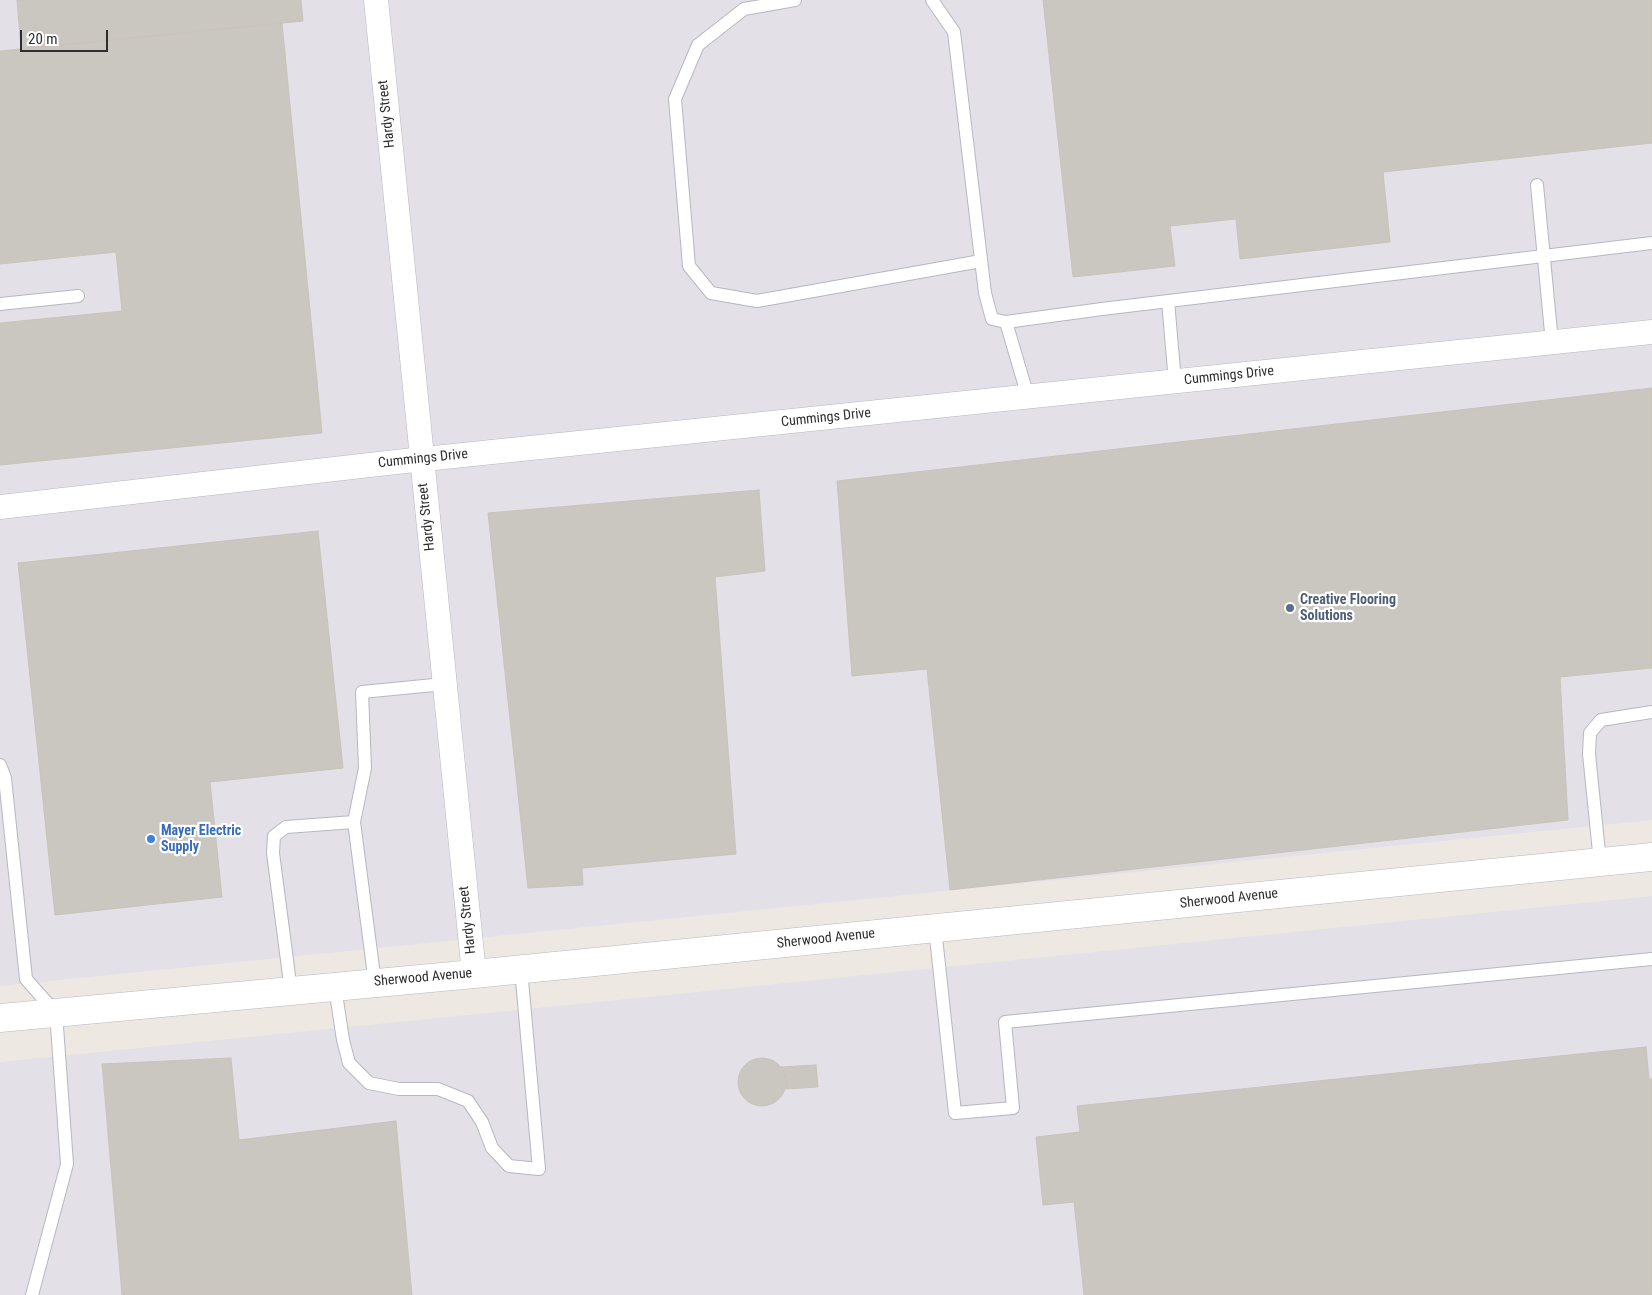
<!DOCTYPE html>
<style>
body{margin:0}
#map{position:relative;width:1652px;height:1295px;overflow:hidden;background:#eee8e2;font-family:"Roboto Condensed",sans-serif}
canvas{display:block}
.scale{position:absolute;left:20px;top:30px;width:88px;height:22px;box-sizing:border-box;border:2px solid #2e2e2e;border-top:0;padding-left:6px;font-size:15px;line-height:18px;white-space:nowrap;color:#2e2e2e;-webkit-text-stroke:4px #fff;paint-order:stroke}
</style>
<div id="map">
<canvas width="1652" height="1295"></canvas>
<div class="scale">20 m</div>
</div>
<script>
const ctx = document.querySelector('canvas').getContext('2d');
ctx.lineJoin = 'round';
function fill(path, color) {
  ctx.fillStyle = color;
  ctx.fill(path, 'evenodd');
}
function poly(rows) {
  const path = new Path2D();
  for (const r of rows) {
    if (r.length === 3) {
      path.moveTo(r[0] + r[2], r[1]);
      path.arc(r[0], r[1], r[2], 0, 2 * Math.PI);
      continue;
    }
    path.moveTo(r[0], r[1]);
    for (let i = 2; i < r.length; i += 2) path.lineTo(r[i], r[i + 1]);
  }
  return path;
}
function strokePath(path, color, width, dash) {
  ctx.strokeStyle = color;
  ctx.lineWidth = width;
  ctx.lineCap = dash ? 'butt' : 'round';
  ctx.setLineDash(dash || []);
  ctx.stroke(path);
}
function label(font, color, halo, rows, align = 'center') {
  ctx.font = font + ' "Roboto Condensed",sans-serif';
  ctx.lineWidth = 4.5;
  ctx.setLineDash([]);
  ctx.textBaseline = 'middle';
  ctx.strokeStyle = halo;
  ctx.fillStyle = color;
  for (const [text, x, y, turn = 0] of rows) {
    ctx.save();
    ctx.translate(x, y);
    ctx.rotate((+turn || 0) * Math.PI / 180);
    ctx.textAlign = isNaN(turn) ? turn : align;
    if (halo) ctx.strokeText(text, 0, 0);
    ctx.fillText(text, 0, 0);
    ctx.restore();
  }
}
const industrial = poly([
 [0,0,1652,0,1652,820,0,986],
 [1652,896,1652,1295,0,1295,0,1062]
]);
const building = poly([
 [17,0,301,0,303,21,21,49,17,0],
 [1043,0,1652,0,1652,143,1383,172,1390,242,1240,259,1236,219,1170,226,1175,266,1073,277,1043,0],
 [282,23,322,433,0,465,0,323,122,311,116,252,0,264,0,51,282,23],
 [1652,388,1652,668,1560,677,1568,820,950,890,927,669,852,676,837,481,1652,388],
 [759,490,765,571,715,577,736,854,582,868,583,885,528,888,488,513,759,490],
 [318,531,343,768,210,782,222,897,55,915,18,563,318,531],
 [1646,1047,1649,1079,1652,1079,1652,1295,1084,1295,1074,1202,1043,1205,1036,1137,1080,1132,1077,1106,1646,1047],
 [762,1082,24],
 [231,1058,239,1140,396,1121,412,1295,122,1295,102,1064,231,1058],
 [816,1065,818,1087,785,1089,787,1080,781,1067,816,1065]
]);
const service = poly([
 [795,0,744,9,698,45,675,99,689,266,711,293,757,301,981,261],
 [932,0,954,32,985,293,992,319,1006,322,1102,309,1652,243],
 [1537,185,1552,343],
 [1168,301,1175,382],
 [0,304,78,296],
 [1006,322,1028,397],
 [0,765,5,778,26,979,56,1013,67,1164,32,1295],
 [354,822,365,768,362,692,444,684],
 [1600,862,1589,754,1590,733,1601,720,1652,712],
 [935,928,955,1113,1013,1108,1005,1022,1652,959],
 [335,987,343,1040,349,1063,369,1083,399,1089,438,1089,468,1101,482,1122,492,1148,509,1166,539,1169,521,969],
 [291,991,273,853,274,836,286,827,354,822,375,983]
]);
const minor = poly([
 [376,0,474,974],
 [0,507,405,461,1652,332]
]);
const tertiary = poly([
 [0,1018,474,974,1652,857]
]);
const markers = [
 [1290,608,5,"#5c6f8a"],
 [151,839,5,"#3f7fe0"]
];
const streetNames = [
 ["Hardy Street",387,114,-96],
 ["Cummings Drive",1229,376,-6],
 ["Cummings Drive",826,418,-6],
 ["Cummings Drive",423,459,-6],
 ["Hardy Street",427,517,-96],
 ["Sherwood Avenue",1229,899,-6],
 ["Hardy Street",468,920,-96],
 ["Sherwood Avenue",826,939,-6],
 ["Sherwood Avenue",423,978,-5]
];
const serviceNames = [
 ["Creative Flooring",1300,600],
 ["Solutions",1300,616]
];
const shopNames = [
 ["Mayer Electric",161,831],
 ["Supply",161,847]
];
fill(industrial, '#e3e1e7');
fill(building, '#cac6c0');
strokePath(building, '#cac3bb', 1);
strokePath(service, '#b5b8c0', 14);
strokePath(minor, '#b5b8c0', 25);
strokePath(tertiary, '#b5b8c0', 29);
strokePath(service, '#fff', 12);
strokePath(minor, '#fff', 24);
strokePath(tertiary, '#fff', 28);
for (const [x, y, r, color] of markers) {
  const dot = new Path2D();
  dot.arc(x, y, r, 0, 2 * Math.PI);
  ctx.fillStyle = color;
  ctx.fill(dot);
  strokePath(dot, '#fff', 2);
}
label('14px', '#2e2e2e', '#fff', streetNames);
label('bold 14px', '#4e5e75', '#fff', serviceNames, 'left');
label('bold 14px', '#366cbe', '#fff', shopNames, 'left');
</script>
